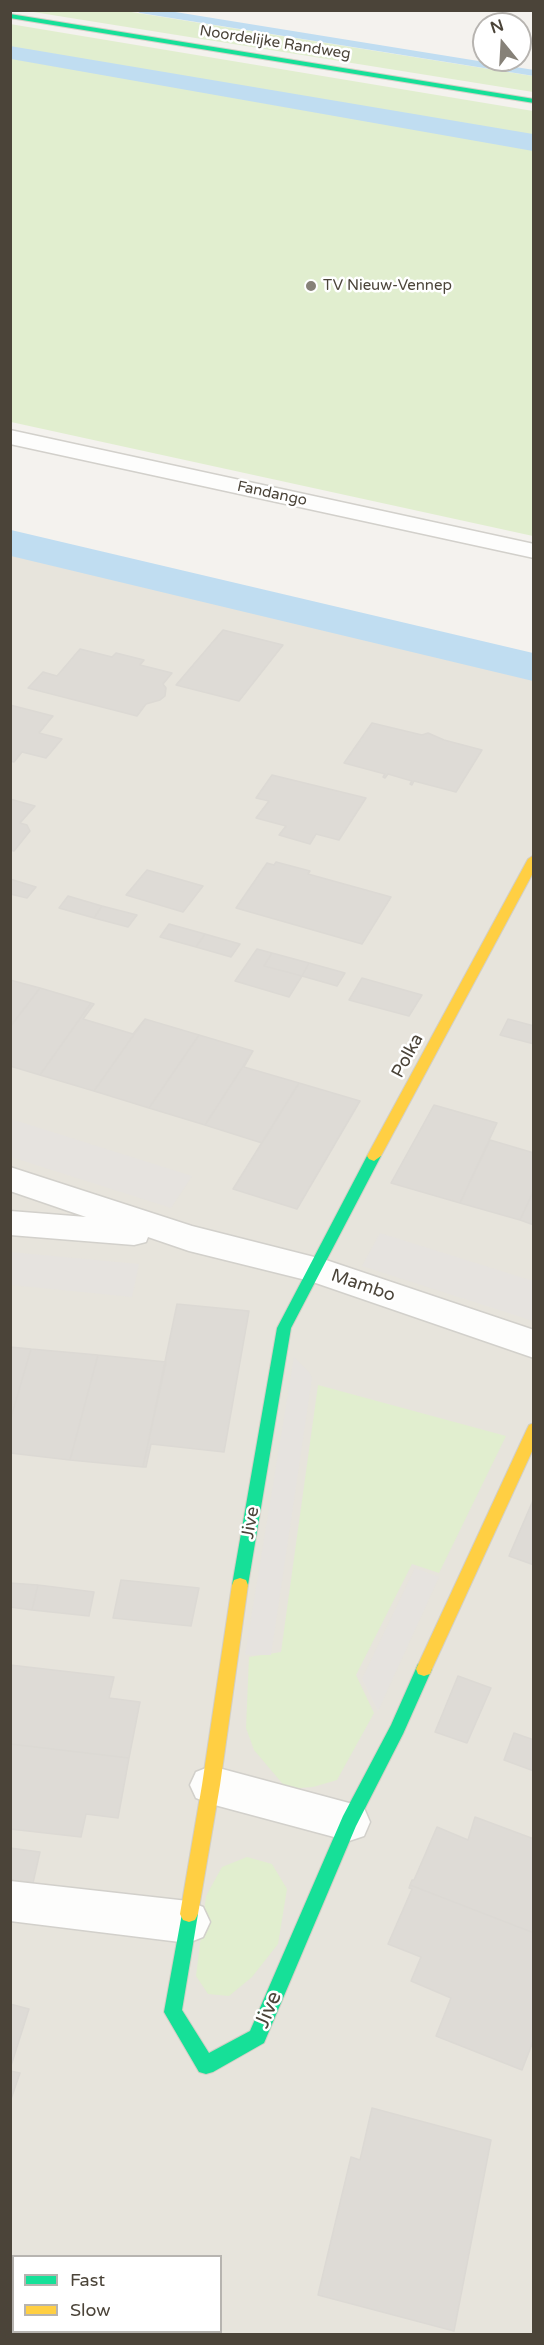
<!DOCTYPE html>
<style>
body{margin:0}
#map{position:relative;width:544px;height:2345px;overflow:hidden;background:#f4f2ee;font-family:"Varela Round",sans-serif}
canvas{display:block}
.frame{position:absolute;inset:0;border:12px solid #4b4439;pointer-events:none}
.legend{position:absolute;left:12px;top:2255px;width:210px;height:78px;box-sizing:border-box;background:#fff;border:2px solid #b7b4b0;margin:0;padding:8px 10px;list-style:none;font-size:18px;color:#4b4439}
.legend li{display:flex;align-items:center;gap:12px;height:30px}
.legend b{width:30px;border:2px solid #b7b4b0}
.north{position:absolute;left:472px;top:12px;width:60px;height:60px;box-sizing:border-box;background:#fff;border:2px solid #b7b4b0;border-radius:50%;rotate:342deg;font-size:16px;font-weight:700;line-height:24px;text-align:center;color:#4b4439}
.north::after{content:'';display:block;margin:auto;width:21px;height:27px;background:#868178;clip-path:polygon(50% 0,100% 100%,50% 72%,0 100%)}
</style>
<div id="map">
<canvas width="544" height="2345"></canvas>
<div class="frame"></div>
<ul class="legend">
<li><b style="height:8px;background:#16e098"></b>Fast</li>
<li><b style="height:8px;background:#ffcf43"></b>Slow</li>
</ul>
<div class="north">N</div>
</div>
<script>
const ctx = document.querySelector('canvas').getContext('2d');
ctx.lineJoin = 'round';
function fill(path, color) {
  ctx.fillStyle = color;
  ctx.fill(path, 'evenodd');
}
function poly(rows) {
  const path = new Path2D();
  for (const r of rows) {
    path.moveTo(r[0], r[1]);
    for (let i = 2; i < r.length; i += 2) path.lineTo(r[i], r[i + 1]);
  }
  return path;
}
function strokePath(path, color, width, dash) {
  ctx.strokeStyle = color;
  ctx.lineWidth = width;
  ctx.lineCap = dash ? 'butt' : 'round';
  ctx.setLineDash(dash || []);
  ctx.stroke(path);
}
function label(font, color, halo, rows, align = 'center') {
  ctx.font = font + ' "Varela Round",sans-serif';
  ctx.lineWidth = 5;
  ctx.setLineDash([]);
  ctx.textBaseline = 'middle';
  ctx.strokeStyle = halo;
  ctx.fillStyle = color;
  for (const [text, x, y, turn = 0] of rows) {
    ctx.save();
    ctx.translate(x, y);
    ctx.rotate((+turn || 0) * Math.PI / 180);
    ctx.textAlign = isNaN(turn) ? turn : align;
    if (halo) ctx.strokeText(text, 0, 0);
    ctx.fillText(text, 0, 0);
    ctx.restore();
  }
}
const residential = poly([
 [11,534,534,657,533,2334,11,2334],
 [14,2256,220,2256,220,2332,14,2332]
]);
const green = poly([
 [27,11,125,11,533,76,533,92],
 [10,24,533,111,533,536,11,422],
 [318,1385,506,1436,439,1573,412,1564,356,1675,374,1713,337,1780,313,1787,287,1789,254,1750,246,1728,249,1657,281,1652],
 [247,1857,272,1864,287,1889,278,1944,252,1977,229,1996,208,1994,196,1976,206,1896,222,1867]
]);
const parking = poly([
 [11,1119,192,1176,171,1208,11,1157],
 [380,1233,533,1281,533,1321,362,1266],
 [10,1252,139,1264,132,1297,11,1285],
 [294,1357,309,1372,312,1378,271,1655,245,1655],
 [415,1568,439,1577,378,1711,362,1679]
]);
const water = poly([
 [10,46,533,134,533,151,11,59],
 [11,530,533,653,533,681,11,556],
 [11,2303,13,2304,14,2332,127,2332,140,2334,11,2334]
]);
const stream = poly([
 [135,10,163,10,534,70,534,76,140,13,135,10]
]);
const building = poly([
 [223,630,283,645,239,701,176,685,223,630],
 [80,649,112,657,116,653,144,660,140,665,172,673,163,684,166,688,165,696,160,700,146,704,137,716,28,688,43,672,57,676,80,649],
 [10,705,53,716,39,733,62,739,46,758,22,752,14,762,10,761,10,705],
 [372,723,422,735,428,733,444,740,482,750,456,792,414,781,412,785,410,784,412,781,388,774,385,778,383,777,385,774,344,763,372,723],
 [272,775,366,798,339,840,316,834,310,844,279,835,286,826,256,818,269,801,256,798,272,775],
 [10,799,35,806,20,823,27,825,30,831,14,851,10,850,10,799],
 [276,862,310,871,308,874,391,897,362,944,236,908,267,863,274,865,276,862],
 [147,870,203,886,183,912,126,895,147,870],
 [10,879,36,887,27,898,10,894,10,879],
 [68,896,102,906,94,918,59,908,68,896],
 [102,906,137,915,128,927,94,918,102,906],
 [169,924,205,934,196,947,160,937,169,924],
 [205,934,240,944,231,957,196,947,205,934],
 [257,949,272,953,264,966,302,976,289,997,235,981,257,949],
 [272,953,309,963,302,976,264,966,272,953],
 [309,963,345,973,337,986,302,976,309,963],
 [362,978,422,995,409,1016,349,1000,362,978],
 [10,980,40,988,10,1027,10,980],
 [40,988,91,1003,40,1075,10,1066,10,1027,40,988],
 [91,1003,94,1004,83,1019,133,1034,145,1019,94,1091,40,1075,91,1003],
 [145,1019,199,1035,149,1108,94,1091,145,1019],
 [508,1019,534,1026,534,1044,500,1035,508,1019],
 [199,1035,253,1051,205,1125,149,1108,199,1035],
 [253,1051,244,1067,299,1083,262,1143,205,1125,253,1051],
 [299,1083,360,1101,297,1209,233,1189,299,1083],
 [434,1105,497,1123,460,1203,391,1183,434,1105],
 [490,1140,534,1153,534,1190,520,1220,460,1203,490,1140],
 [534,1190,534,1225,520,1220,534,1190],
 [177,1304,249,1311,224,1452,151,1444,146,1467,143,1467,177,1304],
 [10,1347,31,1349,10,1421,10,1347],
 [31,1349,98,1355,70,1460,10,1453,10,1421,31,1349],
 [98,1355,166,1362,143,1467,70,1460,98,1355],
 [534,1498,534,1565,509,1556,534,1498],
 [121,1580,199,1588,191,1626,113,1618,121,1580],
 [10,1583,38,1585,32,1610,10,1607,10,1583],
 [38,1585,94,1592,89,1616,32,1610,38,1585],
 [10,1665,114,1677,109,1698,140,1702,129,1758,10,1744,10,1665],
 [458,1676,491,1688,467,1743,435,1732,458,1676],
 [514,1733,534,1740,534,1771,504,1760,514,1733],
 [10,1744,129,1758,118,1818,86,1814,81,1837,10,1829,10,1744],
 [475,1817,534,1839,534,1933,410,1885,412,1880,414,1880,437,1827,468,1840,475,1817],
 [10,1848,40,1852,33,1883,10,1880,10,1848],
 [410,1885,534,1933,534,2039,522,2070,436,2036,451,1998,411,1981,421,1957,388,1944,412,1889,409,1888,410,1885],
 [10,2004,29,2009,10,2069,10,2004],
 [10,2071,20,2073,10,2102,10,2071],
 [372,2108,491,2140,454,2331,318,2295,351,2157,360,2160,372,2108]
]);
const lane = poly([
 [10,1881,188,1901,203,1907,210,1922,203,1937,188,1943,10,1921,10,1881]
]);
const street = poly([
 [10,430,534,544,534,558,10,444,10,430],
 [10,1167,192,1226,326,1260,534,1330,534,1358,310,1281,189,1251,148,1237,146,1242,134,1245,10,1235,10,1211,86,1217,10,1191,10,1167],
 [211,1766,349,1803,364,1808,370,1822,364,1836,349,1841,211,1804,196,1798,190,1785,196,1772,211,1766]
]);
const fast = poly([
 [10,14,534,99,534,103,10,18,10,14],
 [374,1151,381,1156,291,1328,248,1585,246,1590,240,1592,234,1590,232,1585,277,1328,367,1156,374,1151],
 [424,1662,430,1664,432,1669,403,1734,356,1826,264,2043,213,2072,206,2074,199,2072,164,2012,183,1908,189,1906,195,1908,198,1914,182,2010,209,2053,250,2031,343,1816,391,1725,418,1664,424,1662]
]);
const slow = poly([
 [534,855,534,871,381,1156,374,1161,369,1159,367,1156,528,859,534,855],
 [534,1423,534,1447,432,1669,430,1674,424,1676,418,1674,416,1669,527,1429,529,1425,534,1423],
 [240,1578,246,1580,248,1585,220,1785,198,1914,195,1920,189,1922,183,1920,180,1914,202,1785,232,1585,234,1580,240,1578]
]);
const markers = [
 [311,286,6,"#868178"]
];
const farStreetnames = [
 ["Noordelijke Randweg",275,43,9],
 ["Fandango",272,494,12]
];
const farPoinames = [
 ["TV Nieuw-Vennep",323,286]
];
const streetNames = [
 ["Polka",408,1056,-62],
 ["Mambo",363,1286,19],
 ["Jive",251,1523,-80]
];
const nearStreetnames = [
 ["Jive",269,2010,-67]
];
fill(residential, '#e7e4dc');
fill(green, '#e1eecf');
fill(parking, '#e6e3df');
fill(water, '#c0ddf1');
fill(stream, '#c0ddf1');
fill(building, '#dedbd6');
strokePath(building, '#dcd9d4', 1.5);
strokePath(lane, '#d2d0cb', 3);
strokePath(street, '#d2d0cb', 3);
strokePath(fast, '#d3cfc5', 2);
strokePath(slow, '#d3cfc5', 2);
fill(lane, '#fdfdfc');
fill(street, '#fdfdfc');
fill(fast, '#16e098');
fill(slow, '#ffcf43');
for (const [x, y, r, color] of markers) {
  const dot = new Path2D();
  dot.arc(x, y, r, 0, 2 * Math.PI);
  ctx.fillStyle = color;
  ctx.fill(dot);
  strokePath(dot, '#fff', 2);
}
label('15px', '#4b4439', '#fff', farStreetnames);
label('15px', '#4b4439', '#fff', farPoinames, 'left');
label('18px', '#4b4439', '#fff', streetNames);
label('21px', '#4b4439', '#fff', nearStreetnames);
</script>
